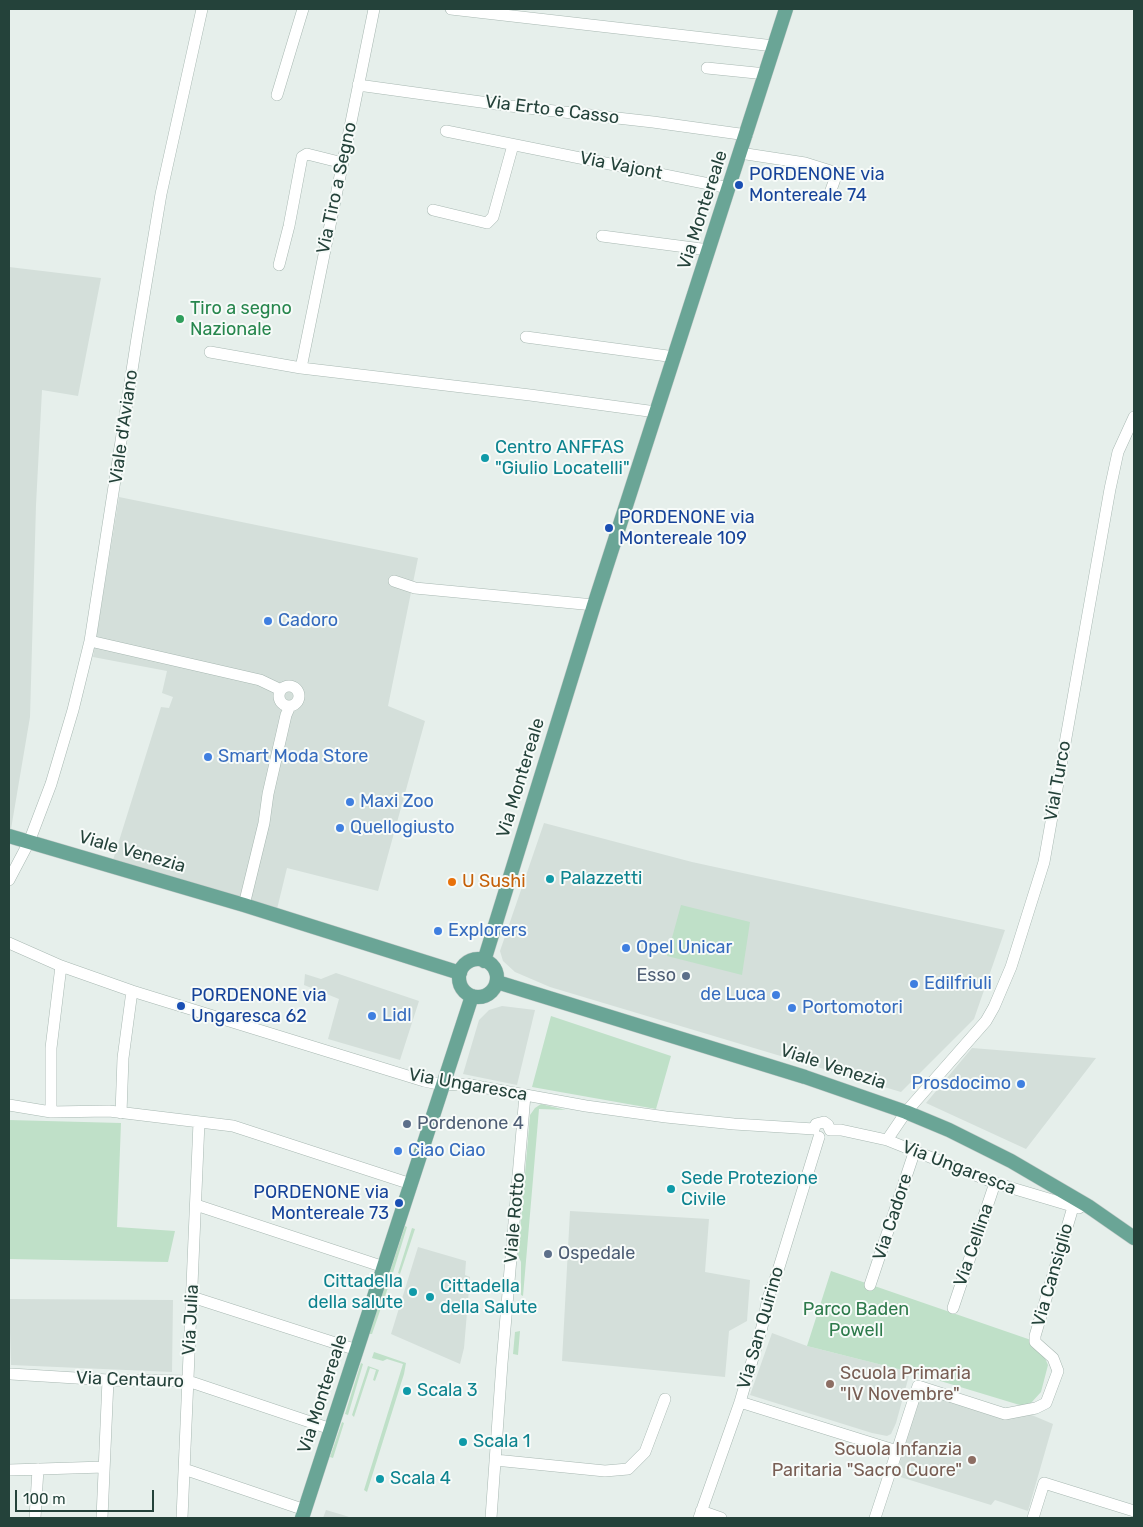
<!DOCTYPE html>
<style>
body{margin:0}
#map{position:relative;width:1143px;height:1527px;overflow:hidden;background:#e6efeb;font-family:Rubik,sans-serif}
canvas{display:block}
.frame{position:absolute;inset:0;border:10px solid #24423a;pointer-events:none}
.scale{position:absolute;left:15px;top:1490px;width:139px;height:22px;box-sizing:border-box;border:2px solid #24423a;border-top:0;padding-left:6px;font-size:15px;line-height:18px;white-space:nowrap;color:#24423a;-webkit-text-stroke:4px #f7fbf9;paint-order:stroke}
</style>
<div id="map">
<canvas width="1143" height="1527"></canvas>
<div class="frame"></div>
<div class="scale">100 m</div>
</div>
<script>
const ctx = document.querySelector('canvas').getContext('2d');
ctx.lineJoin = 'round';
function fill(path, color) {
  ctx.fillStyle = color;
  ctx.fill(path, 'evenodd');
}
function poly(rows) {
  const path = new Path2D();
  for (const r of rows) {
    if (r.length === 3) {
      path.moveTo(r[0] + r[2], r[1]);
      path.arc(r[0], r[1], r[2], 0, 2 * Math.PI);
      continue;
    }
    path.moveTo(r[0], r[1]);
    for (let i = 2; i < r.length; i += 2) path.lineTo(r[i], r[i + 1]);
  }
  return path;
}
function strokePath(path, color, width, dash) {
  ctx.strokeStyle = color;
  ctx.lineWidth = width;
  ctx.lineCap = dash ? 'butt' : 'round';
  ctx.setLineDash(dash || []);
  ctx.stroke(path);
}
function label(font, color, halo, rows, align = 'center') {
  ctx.font = font + ' Rubik,sans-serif';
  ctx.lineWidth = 4;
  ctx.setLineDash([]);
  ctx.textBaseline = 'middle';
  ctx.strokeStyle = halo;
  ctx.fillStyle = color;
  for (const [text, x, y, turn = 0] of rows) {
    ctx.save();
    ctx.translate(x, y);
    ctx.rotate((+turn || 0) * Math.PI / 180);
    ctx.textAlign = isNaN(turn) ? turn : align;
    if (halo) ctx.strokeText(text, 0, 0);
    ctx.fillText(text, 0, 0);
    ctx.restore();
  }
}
const built = poly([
 [9,267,101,278,78,396,42,390,36,505,30,717,11,829,9,828],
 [119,497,418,558,388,706,425,721,378,891,287,868,277,909,113,860,161,707,169,708,173,697,162,693,167,671,93,657],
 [544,823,692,862,1005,930,974,1019,901,1092,550,987,515,972,503,961,500,951],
 [336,973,419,1001,400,1060,328,1039,339,999,304,985,305,974,321,979],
 [502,1006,535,1010,517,1085,463,1074,479,1020,489,1010],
 [972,1048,1096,1058,1026,1149,926,1103],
 [570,1211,709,1219,705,1272,750,1280,747,1321,729,1331,725,1377,562,1361],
 [418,1247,466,1261,465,1275,470,1277,464,1348,460,1364,391,1334],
 [9,1299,173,1300,172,1372,11,1365],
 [772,1333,807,1346,910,1372,896,1423,891,1434,887,1436,872,1433,750,1395],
 [924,1395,929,1395,1004,1419,1027,1413,1053,1424,1028,1511,995,1500,991,1505,897,1476,904,1444,919,1400],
 [326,1510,343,1515,352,1518,323,1518]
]);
const green = poly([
 [681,905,750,922,742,975,667,956],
 [551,1016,671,1056,656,1109,532,1087],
 [541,1104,566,1110,539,1109,523,1296,521,1295,521,1262,518,1255,530,1115,535,1108],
 [9,1120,121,1123,117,1227,175,1231,168,1262,9,1259],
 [405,1226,407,1227,392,1276,372,1334,369,1334],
 [412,1228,415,1229,400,1274,398,1273],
 [831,1271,1031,1340,1045,1358,1048,1365,1041,1392,1031,1403,1023,1406,914,1373,807,1346],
 [520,1331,518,1355,513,1354,515,1332],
 [374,1352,406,1363,404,1374,367,1492,364,1490,403,1364,387,1359,383,1361,372,1358],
 [361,1363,363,1364,348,1415,345,1414],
 [368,1366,379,1370,375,1381,373,1380,376,1370,370,1368,354,1417,352,1415],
 [342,1422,344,1423,333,1458,330,1457]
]);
const minor = poly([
 [451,9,774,46],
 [707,68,766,74],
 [358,85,510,106,653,122,747,135],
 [277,95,303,9],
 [446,131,729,188],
 [740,153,805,163,837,173,830,193],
 [433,210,487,223,493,217,513,145],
 [602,236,709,250],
 [279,265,289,226,302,157,307,154,343,163],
 [526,337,675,357],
 [210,352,301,368,530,395,656,412],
 [301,368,374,9],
 [394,581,415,588,594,605],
 [90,641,260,680,281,690],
 [289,696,10],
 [9,880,29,842,51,784,73,710,90,641,137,338,161,194,202,9],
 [244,905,264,823,268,794,286,715,290,706],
 [9,943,61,966,132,991,424,1081,443,1085,465,1084,586,1106,666,1117,734,1124,814,1129],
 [9,1105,51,1112,109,1111,233,1126,411,1184],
 [51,1112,51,1048,61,966],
 [121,1113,123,1058,132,991],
 [814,1129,816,1124,824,1122,828,1125,830,1130],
 [830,1130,841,1130,887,1140,995,1183,1079,1208],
 [887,1140,906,1112,986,1021,994,1007,1011,967,1044,862,1110,489,1118,452,1134,417],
 [196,1205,384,1267],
 [870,1285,915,1150],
 [192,1297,357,1350],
 [953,1308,995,1183],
 [11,1374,108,1380,188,1381,331,1429],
 [740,1402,897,1451,875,1518],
 [897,1451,918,1386,1005,1414,1036,1408,1046,1403,1058,1371,1053,1358,1035,1342,1035,1336,1073,1207],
 [495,1460,605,1471,628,1469,645,1452,665,1399],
 [184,1469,305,1510],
 [9,1470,104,1467],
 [701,1511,721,1518],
 [35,1518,38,1469],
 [102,1518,108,1380],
 [182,1518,199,1122],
 [491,1518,502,1363,525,1095],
 [699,1518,740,1402,762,1327,768,1298,776,1277,819,1137],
 [1033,1518,1044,1483,1134,1511]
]);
const major = poly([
 [9,836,244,905,460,973],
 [478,978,19],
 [484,961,594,605,786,9],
 [497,982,805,1077,906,1112,949,1130,1011,1161,1088,1206,1134,1238],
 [302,1518,472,996]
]);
const markers = [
 [739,185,5,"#1a4fb4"],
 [180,319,5,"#2e9e5b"],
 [485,458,5,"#0f9aa8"],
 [609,528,5,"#1a4fb4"],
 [268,621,5,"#3f7fe0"],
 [208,757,5,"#3f7fe0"],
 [350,802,5,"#3f7fe0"],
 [340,828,5,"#3f7fe0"],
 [550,879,5,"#0f9aa8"],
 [452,882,5,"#e8710a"],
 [438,931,5,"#3f7fe0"],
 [626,948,5,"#3f7fe0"],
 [686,976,5,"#5c6f8a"],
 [914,984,5,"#3f7fe0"],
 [776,995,5,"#3f7fe0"],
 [181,1006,5,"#1a4fb4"],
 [792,1008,5,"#3f7fe0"],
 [372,1016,5,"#3f7fe0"],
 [1021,1084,5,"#3f7fe0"],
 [407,1124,5,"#5c6f8a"],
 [398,1151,5,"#3f7fe0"],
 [671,1189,5,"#0f9aa8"],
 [399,1203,5,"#1a4fb4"],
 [548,1254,5,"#5c6f8a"],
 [413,1292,5,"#0f9aa8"],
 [430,1297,5,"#0f9aa8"],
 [830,1384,5,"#8d6e63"],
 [407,1391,5,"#0f9aa8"],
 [463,1442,5,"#0f9aa8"],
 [972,1460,5,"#8d6e63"],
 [380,1479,5,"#0f9aa8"]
];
const streetNames = [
 ["Via Erto e Casso",552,110,7],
 ["Via Vajont",621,166,11],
 ["Via Tiro a Segno",337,188,-78],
 ["Via Montereale",703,210,-72],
 ["Viale d'Aviano",124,427,-82],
 ["Via Montereale",521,778,-73],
 ["Vial Turco",1058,781,-80],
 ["Viale Venezia",132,852,16],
 ["Viale Venezia",833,1067,18],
 ["Via Ungaresca",468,1085,10],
 ["Via Ungaresca",959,1168,21],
 ["Via Cadore",893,1217,-72],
 ["Viale Rotto",515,1218,-85],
 ["Via Cellina",974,1245,-71],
 ["Via Cansiglio",1053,1275,-74],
 ["Via Julia",191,1320,-87],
 ["Via San Quirino",761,1328,-74],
 ["Via Centauro",130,1380,2],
 ["Via Montereale",323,1394,-72]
];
const transitNames = [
 ["PORDENONE via",749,175],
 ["Montereale 74",749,196],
 ["PORDENONE via",619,518],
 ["Montereale 109",619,539],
 ["PORDENONE via",191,996],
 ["Ungaresca 62",191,1017],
 ["PORDENONE via",389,1193,"right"],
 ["Montereale 73",389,1214,"right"]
];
const leisureNames = [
 ["Tiro a segno",190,309],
 ["Nazionale",190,330]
];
const cultureNames = [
 ["Centro ANFFAS",495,448],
 ["\"Giulio Locatelli\"",495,469],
 ["Palazzetti",560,879],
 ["Sede Protezione",681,1179],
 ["Civile",681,1200],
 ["Cittadella",403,1282,"right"],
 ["della salute",403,1303,"right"],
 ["Cittadella",440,1287],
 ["della Salute",440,1308],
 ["Scala 3",417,1391],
 ["Scala 1",473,1442],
 ["Scala 4",390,1479]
];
const shopNames = [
 ["Cadoro",278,621],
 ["Smart Moda Store",218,757],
 ["Maxi Zoo",360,802],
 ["Quellogiusto",350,828],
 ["Explorers",448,931],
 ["Opel Unicar",636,948],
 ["Edilfriuli",924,984],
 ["de Luca",766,995,"right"],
 ["Portomotori",802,1008],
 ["Lidl",382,1016],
 ["Prosdocimo",1011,1084,"right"],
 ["Ciao Ciao",408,1151]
];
const foodNames = [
 ["U Sushi",462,882]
];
const serviceNames = [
 ["Esso",676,976,"right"],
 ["Pordenone 4",417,1124],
 ["Ospedale",558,1254]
];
const parkNames = [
 ["Parco Baden",856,1310],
 ["Powell",856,1331]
];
const educationNames = [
 ["Scuola Primaria",840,1374],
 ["\"IV Novembre\"",840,1395],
 ["Scuola Infanzia",962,1450,"right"],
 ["Paritaria \"Sacro Cuore\"",962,1471,"right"]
];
fill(built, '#d4dfda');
fill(green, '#bfe0c8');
strokePath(minor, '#a8b8b2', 12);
strokePath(major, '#c2cac8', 15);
strokePath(minor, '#fff', 11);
strokePath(major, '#6aa596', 14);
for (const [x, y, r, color] of markers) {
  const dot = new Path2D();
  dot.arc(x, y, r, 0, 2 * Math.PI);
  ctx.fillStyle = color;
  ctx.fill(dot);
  strokePath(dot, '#f7fbf9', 2);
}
label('18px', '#24423a', '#f7fbf9', streetNames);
label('18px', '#164399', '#f7fbf9', transitNames, 'left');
label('18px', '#27864d', '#f7fbf9', leisureNames, 'left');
label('18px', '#0d838f', '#f7fbf9', cultureNames, 'left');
label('18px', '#366cbe', '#f7fbf9', shopNames, 'left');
label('18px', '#c56008', '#f7fbf9', foodNames, 'left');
label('18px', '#4e5e75', '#f7fbf9', serviceNames, 'left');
label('18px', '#2d7a4b', '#f7fbf9', parkNames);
label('18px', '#785e54', '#f7fbf9', educationNames, 'left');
</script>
